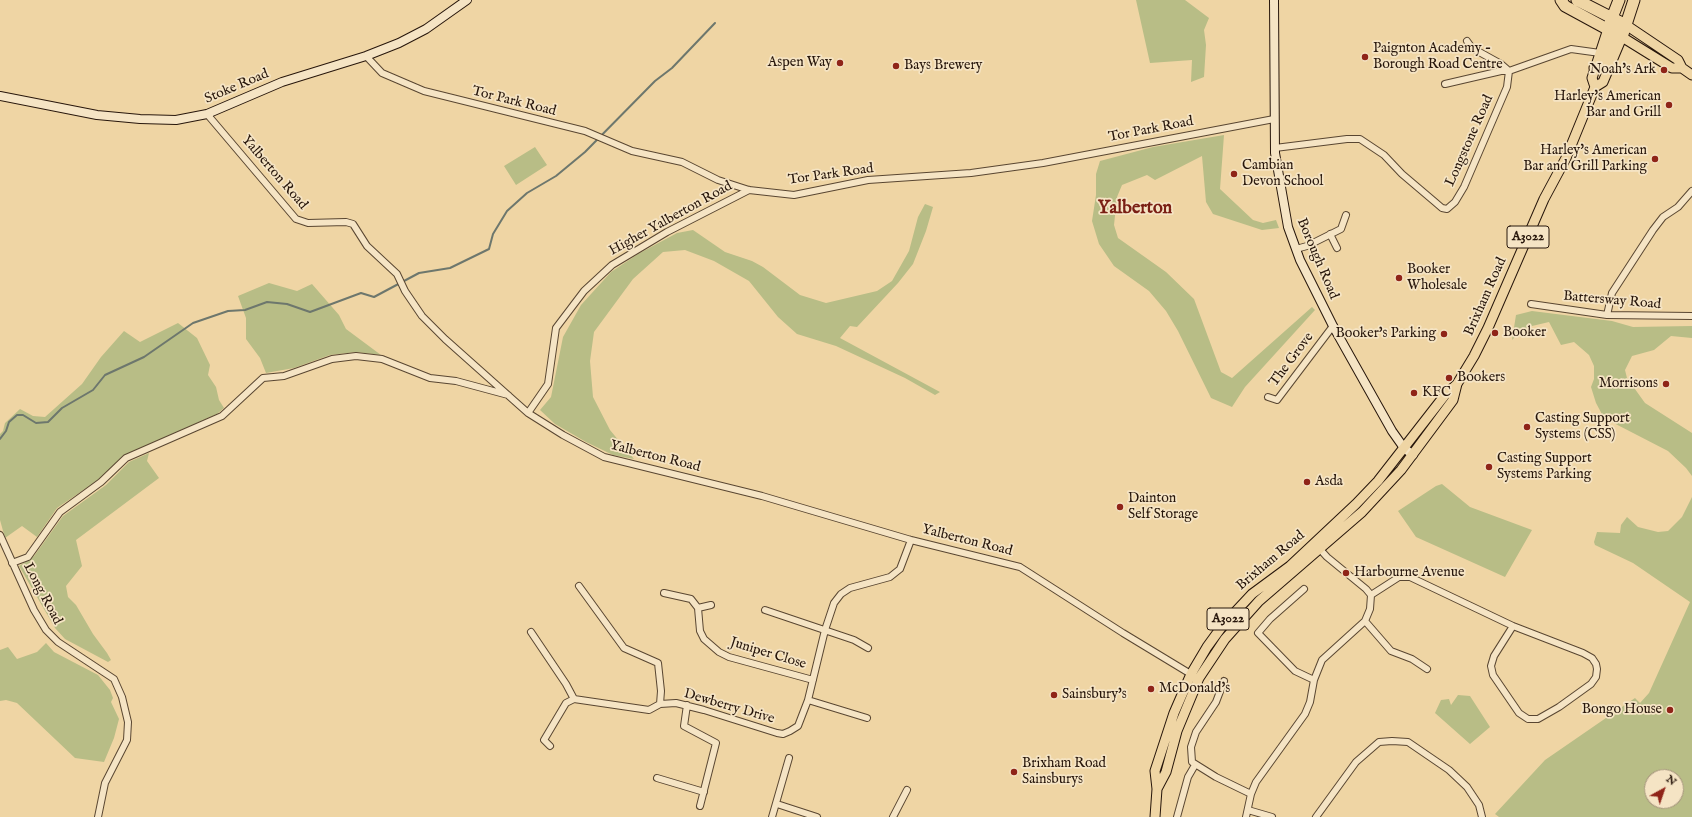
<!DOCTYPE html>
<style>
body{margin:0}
#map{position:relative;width:1692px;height:817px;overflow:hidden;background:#efd5a4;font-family:"IM FELL English",serif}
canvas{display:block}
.north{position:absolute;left:1644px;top:769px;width:40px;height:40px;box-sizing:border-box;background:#f5e4c4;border:1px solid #a3927a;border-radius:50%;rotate:40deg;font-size:11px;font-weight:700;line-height:16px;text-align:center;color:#27160b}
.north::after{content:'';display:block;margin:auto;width:14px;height:18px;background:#8f2418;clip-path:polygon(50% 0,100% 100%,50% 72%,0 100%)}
</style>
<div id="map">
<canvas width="1692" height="817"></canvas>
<div class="north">N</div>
</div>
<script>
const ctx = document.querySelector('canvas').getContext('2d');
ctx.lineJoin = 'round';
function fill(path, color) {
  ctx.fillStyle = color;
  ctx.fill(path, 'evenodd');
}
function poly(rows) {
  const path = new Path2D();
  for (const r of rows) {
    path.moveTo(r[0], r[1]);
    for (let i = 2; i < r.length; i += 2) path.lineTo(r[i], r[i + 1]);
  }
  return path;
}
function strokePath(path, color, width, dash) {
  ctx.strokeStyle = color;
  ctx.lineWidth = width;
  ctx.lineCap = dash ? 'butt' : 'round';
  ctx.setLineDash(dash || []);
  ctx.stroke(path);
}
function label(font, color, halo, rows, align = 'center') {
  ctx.font = font + ' "IM FELL English",serif';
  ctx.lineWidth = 3.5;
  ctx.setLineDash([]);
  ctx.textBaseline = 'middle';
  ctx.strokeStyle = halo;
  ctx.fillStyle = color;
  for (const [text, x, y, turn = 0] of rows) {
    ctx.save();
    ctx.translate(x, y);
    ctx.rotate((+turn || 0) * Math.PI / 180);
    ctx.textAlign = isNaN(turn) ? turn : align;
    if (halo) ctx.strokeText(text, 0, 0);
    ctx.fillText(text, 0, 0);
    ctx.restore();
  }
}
const green = poly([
 [1136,0,1185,0,1209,18,1204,30,1206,45,1204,77,1191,82,1192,60,1150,63],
 [1224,135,1220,189,1253,220,1263,223,1276,220,1279,228,1262,230,1213,214,1206,202,1202,156,1155,180,1147,175,1122,185,1117,197,1114,225,1118,238,1166,272,1194,299,1221,372,1232,378,1312,307,1315,310,1245,387,1232,407,1211,398,1178,331,1166,311,1149,291,1114,266,1099,244,1092,221,1096,195,1096,174,1100,161,1153,147],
 [535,147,547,165,516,185,504,166],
 [925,204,933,207,926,231,913,264,898,283,857,327,850,326,840,338,940,392,935,395,905,378,836,346,797,334,778,317,749,281,714,261,685,250,663,252,633,279,594,332,590,361,593,397,610,430,634,459,613,455,586,442,555,424,540,410,551,397,563,337,581,305,611,272,638,254,677,233,693,230,725,252,752,261,763,267,800,295,826,303,877,291,892,281,909,251,918,217],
 [269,283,297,291,312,284,339,315,346,329,381,355,356,352,330,355,294,368,266,373,260,358,246,339,246,318,238,296],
 [1532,311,1612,321,1633,327,1692,326,1692,338,1671,336,1654,350,1632,356,1625,370,1627,378,1645,403,1692,433,1692,476,1686,468,1668,451,1604,418,1596,403,1591,387,1594,379,1594,366,1589,355,1574,342,1561,345,1549,322,1532,326,1520,332,1512,340,1516,315],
 [178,323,197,338,210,365,208,375,216,387,219,400,224,408,217,414,125,455,98,480,57,508,37,537,22,526,5,538,0,520,0,434,3,431,5,423,20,409,33,416,45,417,82,384,101,357,124,331,140,342],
 [149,453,147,461,159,478,76,540,82,566,66,586,68,597,76,605,93,634,107,653,111,660,108,662,65,639,55,628,19,566,34,556,63,516,106,485,129,462],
 [1442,484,1470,507,1532,530,1505,577,1416,537,1398,511,1436,486],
 [1692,497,1692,817,1499,817,1495,814,1545,760,1635,698,1640,703,1649,693,1690,602,1633,563,1595,545,1594,542,1597,532,1620,533,1621,525,1627,517,1638,527,1658,532,1668,531,1682,517],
 [1652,777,1676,777,1676,801,1652,801],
 [46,643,54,652,98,675,110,690,113,698,111,702,119,719,114,738,104,762,75,758,17,703,6,700,0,701,0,650,8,647,17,659,37,652],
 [1458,695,1470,696,1490,727,1470,744,1435,713,1441,700,1449,699,1451,705]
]);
const stream = poly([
 [0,439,6,431,9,422,17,415,23,415,36,423,48,422,62,408,93,390,105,375,144,357,193,323,228,311,245,310,267,302,287,304,310,312,361,293,374,297,419,273,450,268,489,249,493,234,507,211,527,193,556,176,585,152,655,81,672,68,715,23]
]);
const street = poly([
 [1467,41,1472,48,1501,64,1509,71],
 [366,56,382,73,424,91,585,131,632,151,682,162,718,180,749,190,794,195,868,180,971,173,1043,163,1274,119],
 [1445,84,1501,71,1509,71],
 [207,114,296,219,308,223,346,222,353,224,367,246,397,274,405,291,422,316,445,339,528,413,563,435,604,457,762,496,911,540,1020,567,1123,633,1194,676],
 [1275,148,1347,139,1360,139,1384,155,1402,174,1435,202,1442,208,1447,209,1455,202,1464,187,1507,87,1509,71,1571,49,1600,53],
 [1330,234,1337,248],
 [1296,249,1307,246,1341,229,1346,215],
 [1531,304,1607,315,1692,316],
 [1607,315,1612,293,1653,230,1663,217,1678,207,1692,191],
 [1268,397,1277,400,1333,326],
 [528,413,548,384,556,328,584,291,612,265,667,232,749,190],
 [0,535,34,610,46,630,58,642,114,679,122,697,128,722,127,740,105,783,98,817],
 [12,563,28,557,60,512,101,482,126,458,222,416,263,378,284,376,332,359,356,356,382,359,430,378,456,381,508,395],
 [579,586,624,648,658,663,661,691,660,704],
 [1304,589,1270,619,1258,633,1295,671,1314,680],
 [664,593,691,599,698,608],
 [1371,595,1399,577,1410,577,1513,626,1583,653,1592,658,1596,664,1597,669,1596,677,1591,684,1559,707,1538,719,1528,719,1519,713,1493,675,1491,666,1494,656,1513,626],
 [711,605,698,608,700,631,704,639,719,652,729,657,813,680],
 [765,610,854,640,868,648],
 [1365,621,1391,651,1412,659,1427,669],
 [531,632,566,684,574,699],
 [1224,681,1216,702,1196,732,1191,747,1192,762,1216,777,1251,794],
 [808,700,867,718],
 [687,705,684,726,716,743,700,806],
 [550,746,544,740,566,703,574,699,649,710,660,704,676,703,704,710,777,733,783,734,790,731,798,726,808,700,825,630,834,603,841,594,850,588,890,577,900,569,911,540],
 [657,778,704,792],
 [777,804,817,817],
 [1248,810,1272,817],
 [772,817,789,758],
 [893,817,907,790],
 [1177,817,1188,777,1195,765],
 [1246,817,1251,794,1256,782,1305,714,1310,702,1314,680,1322,660,1365,621,1370,609,1371,595,1366,589,1327,557,1317,546],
 [1316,817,1356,762,1379,742,1392,741,1408,742,1449,770,1467,787,1479,805,1482,817]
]);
const secondary = poly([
 [1274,0,1275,153,1288,227,1300,260,1333,326,1392,431,1404,448,1413,455],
 [0,96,97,115,140,119,176,120,207,114,282,82,366,56,399,43,426,29,467,0]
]);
const primary = poly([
 [1626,25,1678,60,1682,68,1692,75],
 [1595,87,1592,78,1608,29],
 [1157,789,1166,772,1177,731,1199,678,1225,639,1259,601,1362,512,1401,470,1453,400,1457,384,1474,356,1488,328,1544,199,1566,158,1595,87,1603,82,1622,37,1672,68,1682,68],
 [1155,817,1157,789,1155,771,1174,713,1191,674,1207,647,1223,625,1252,594,1290,566,1356,504,1378,481,1445,395,1457,384]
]);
const highway = poly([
 [1561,0,1565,6,1622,37,1634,0],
 [1577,0,1626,25],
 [1610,23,1619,0],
 [1595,68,1603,65,1618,27]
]);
const markers = [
 [1365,57,4,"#8f2418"],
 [840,63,4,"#8f2418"],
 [896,66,4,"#8f2418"],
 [1664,70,4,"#8f2418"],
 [1669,105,4,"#8f2418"],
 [1655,159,4,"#8f2418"],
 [1234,174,4,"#8f2418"],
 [1399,278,4,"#8f2418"],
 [1495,333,4,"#8f2418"],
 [1444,334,4,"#8f2418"],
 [1449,378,4,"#8f2418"],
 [1666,384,4,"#8f2418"],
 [1414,393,4,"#8f2418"],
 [1527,427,4,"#8f2418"],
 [1489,467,4,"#8f2418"],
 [1307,482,4,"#8f2418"],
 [1120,507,4,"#8f2418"],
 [1346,573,4,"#8f2418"],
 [1151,689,4,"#8f2418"],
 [1054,695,4,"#8f2418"],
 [1670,710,4,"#8f2418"],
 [1014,772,4,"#8f2418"]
];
const shields = [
 [1528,237,42],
 [1228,619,42]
];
const shieldNames = [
 ["A3022",1528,237],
 ["A3022",1228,619]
];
const poiNames = [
 ["Paignton Academy -",1373,49],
 ["Borough Road Centre",1373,65],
 ["Aspen Way",832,63,"right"],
 ["Bays Brewery",904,66],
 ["Noah's Ark",1656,70,"right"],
 ["Harley's American",1661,97,"right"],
 ["Bar and Grill",1661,113,"right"],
 ["Harley's American",1647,151,"right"],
 ["Bar and Grill Parking",1647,167,"right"],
 ["Cambian",1242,166],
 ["Devon School",1242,182],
 ["Booker",1407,270],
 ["Wholesale",1407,286],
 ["Booker",1503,333],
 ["Booker's Parking",1436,334,"right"],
 ["Bookers",1457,378],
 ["Morrisons",1658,384,"right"],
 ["KFC",1422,393],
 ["Casting Support",1535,419],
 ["Systems (CSS)",1535,435],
 ["Casting Support",1497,459],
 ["Systems Parking",1497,475],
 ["Asda",1315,482],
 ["Dainton",1128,499],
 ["Self Storage",1128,515],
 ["Harbourne Avenue",1354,573],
 ["McDonald's",1159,689],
 ["Sainsbury's",1062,695],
 ["Bongo House",1662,710,"right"],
 ["Brixham Road",1022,764],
 ["Sainsburys",1022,780]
];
const streetNames = [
 ["Stoke Road",237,87,-23],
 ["Tor Park Road",514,102,14],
 ["Tor Park Road",1151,130,-11],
 ["Longstone Road",1470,141,-66],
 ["Yalberton Road",274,173,49],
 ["Tor Park Road",831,175,-8],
 ["Higher Yalberton Road",671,219,-29],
 ["Borough Road",1317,259,67],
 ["Brixham Road",1486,297,-66],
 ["Battersway Road",1612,301,5],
 ["The Grove",1292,360,-53],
 ["Yalberton Road",655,457,14],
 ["Yalberton Road",967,541,14],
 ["Brixham Road",1271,561,-40],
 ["Long Road",42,594,62],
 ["Juniper Close",768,654,17],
 ["Dewberry Drive",729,707,16]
];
const districtNames = [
 ["Yalberton",1135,209]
];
fill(green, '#b8bd86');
strokePath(stream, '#6d776d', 2);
strokePath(street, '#594631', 8);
strokePath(secondary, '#27160b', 10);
strokePath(primary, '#27160b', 11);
strokePath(highway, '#27160b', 13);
strokePath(street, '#f5e4c4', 6);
strokePath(secondary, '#f5e4c4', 8);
strokePath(primary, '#efd5a4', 9);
strokePath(highway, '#efd5a4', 11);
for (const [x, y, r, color] of markers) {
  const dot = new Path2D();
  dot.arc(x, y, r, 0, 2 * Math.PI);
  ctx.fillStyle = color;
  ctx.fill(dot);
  strokePath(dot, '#f5e4c4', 1.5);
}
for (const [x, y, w] of shields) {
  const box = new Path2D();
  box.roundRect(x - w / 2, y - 11, w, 22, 3);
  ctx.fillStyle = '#f5e4c4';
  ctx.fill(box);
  strokePath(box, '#27160b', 1);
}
label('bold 13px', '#27160b', null, shieldNames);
label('14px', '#27160b', '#f5e4c4', poiNames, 'left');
label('14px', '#27160b', '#f5e4c4', streetNames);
label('bold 18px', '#7a1f14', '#f5e4c4', districtNames);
</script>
